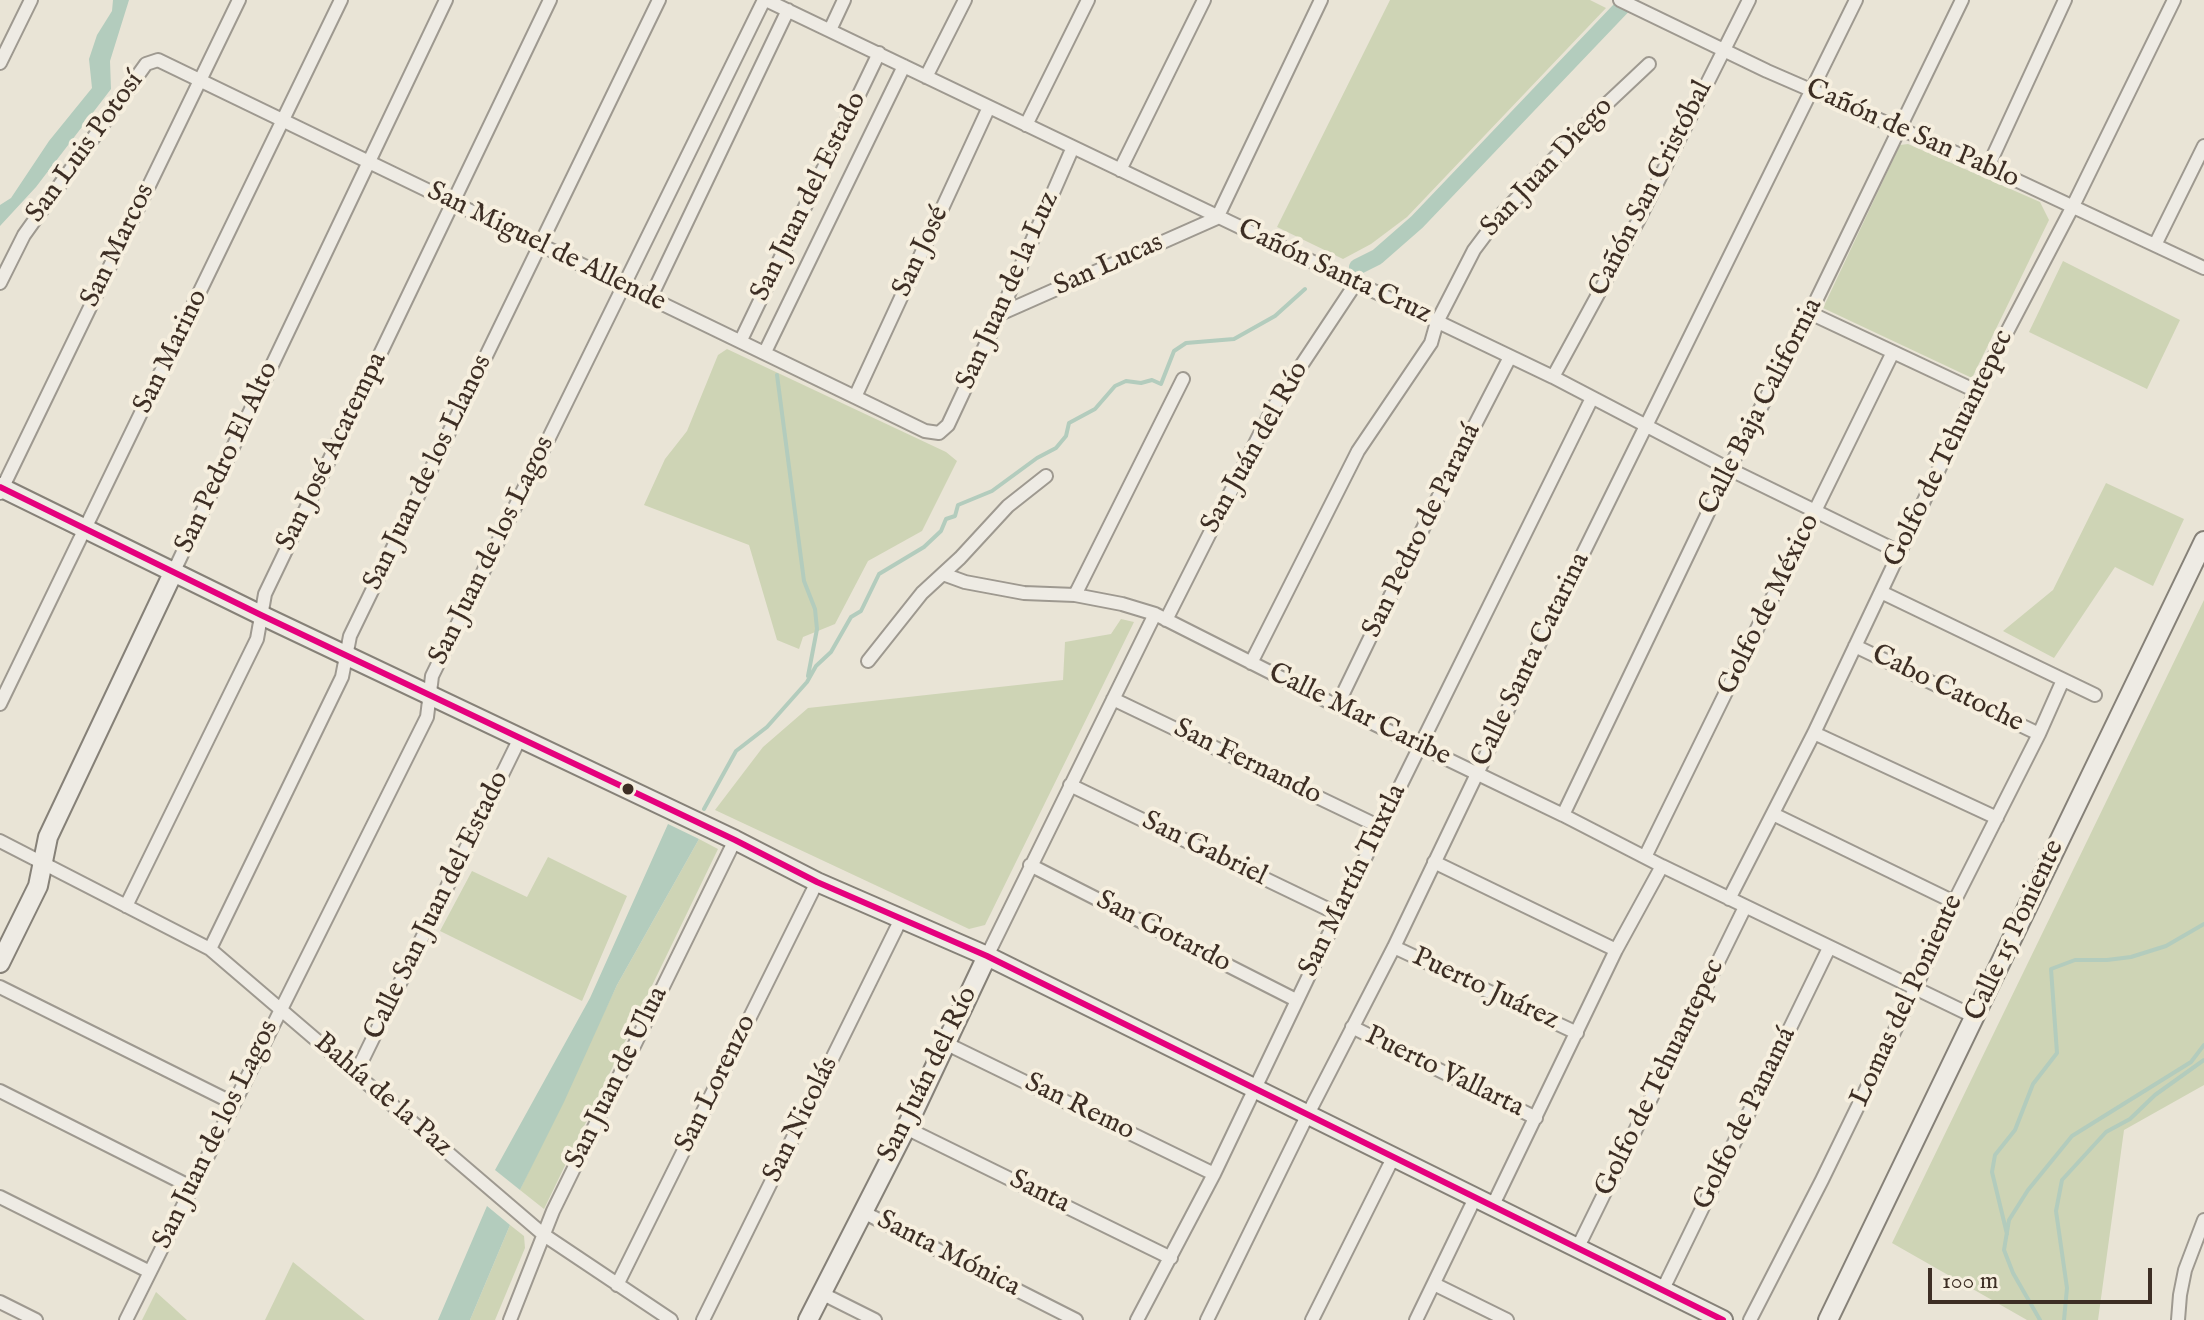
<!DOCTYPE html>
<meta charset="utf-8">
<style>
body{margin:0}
#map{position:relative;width:2204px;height:1320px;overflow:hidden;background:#e9e4d6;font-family:"IM FELL English",serif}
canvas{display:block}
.scale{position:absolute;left:1928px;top:1268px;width:224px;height:36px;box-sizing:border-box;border:4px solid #3d2e24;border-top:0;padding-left:10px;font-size:24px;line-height:28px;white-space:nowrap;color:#3d2e24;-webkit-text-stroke:6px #f6efdf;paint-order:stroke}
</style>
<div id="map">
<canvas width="2204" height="1320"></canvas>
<div class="scale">100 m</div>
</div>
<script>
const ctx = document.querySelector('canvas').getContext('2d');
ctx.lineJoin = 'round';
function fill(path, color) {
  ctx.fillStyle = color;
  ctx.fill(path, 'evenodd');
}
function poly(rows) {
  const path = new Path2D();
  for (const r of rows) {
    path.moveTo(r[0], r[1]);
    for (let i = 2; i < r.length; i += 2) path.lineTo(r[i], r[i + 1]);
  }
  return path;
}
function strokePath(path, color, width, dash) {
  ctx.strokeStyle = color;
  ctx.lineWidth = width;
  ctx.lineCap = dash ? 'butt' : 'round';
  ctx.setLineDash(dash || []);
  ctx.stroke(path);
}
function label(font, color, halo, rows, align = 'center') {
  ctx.font = font + ' "IM FELL English",serif';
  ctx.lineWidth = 8;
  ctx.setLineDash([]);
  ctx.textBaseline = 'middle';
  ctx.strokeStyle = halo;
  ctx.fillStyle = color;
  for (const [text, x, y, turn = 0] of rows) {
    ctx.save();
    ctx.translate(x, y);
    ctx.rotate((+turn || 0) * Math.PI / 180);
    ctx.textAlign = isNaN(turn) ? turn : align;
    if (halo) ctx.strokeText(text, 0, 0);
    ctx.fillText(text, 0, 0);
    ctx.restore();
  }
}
const green = poly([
 [1390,0,1590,0,1606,8,1407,217,1371,244,1343,259,1277,227],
 [1908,144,2040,202,2049,220,1972,378,1823,308,1900,145],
 [2063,261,2180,320,2147,389,2029,332],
 [727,349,946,452,957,461,922,531,868,561,835,624,803,637,799,649,777,640,749,545,644,505,665,459,687,431,718,355],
 [2106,483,2184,519,2153,586,2115,567,2054,658,2003,631,2053,590],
 [2204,600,2204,1085,2124,1130,2098,1320,2027,1320,1892,1243],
 [1121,619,1134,622,985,925,969,929,715,810,763,747,808,708,1063,680,1065,642,1111,634],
 [699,839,718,849,544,1209,520,1190,617,985],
 [548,857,627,896,582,1001,440,931,472,871,527,897],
 [510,1225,524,1236,525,1248,495,1320,470,1320],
 [293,1262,365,1320,265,1320],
 [156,1292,187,1320,142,1320]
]);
const water = poly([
 [113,0,129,0,110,61,111,89,36,187,0,226,0,205,11,198,49,141,92,88,89,59,97,35,112,11],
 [668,824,699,839,617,985,564,1102,520,1190,495,1170,590,998],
 [487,1206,510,1225,470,1320,438,1320]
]);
const stream = poly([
 [777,375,804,581,815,609,817,629,808,676],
 [704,809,736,751,767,727,807,682,816,666,831,652,851,617,861,611,879,574,924,547,941,531,946,519,955,516,958,505,992,491,1037,458,1056,448,1066,436,1069,423,1095,409,1115,386,1126,381,1141,383,1152,380,1161,384,1174,351,1186,343,1234,339,1275,316,1305,289],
 [2007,1234,1992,1172,1995,1155,2015,1130,2033,1084,2057,1053,2051,969,2075,960,2107,960,2131,957,2166,946,2204,924],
 [2040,1320,2013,1273,2004,1250,2009,1220,2028,1190,2072,1136,2191,1062,2204,1045],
 [2064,1320,2067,1288,2056,1211,2062,1180,2106,1132,2130,1119,2155,1095,2204,1060]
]);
const canal = poly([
 [1357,267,1377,257,1417,222,1626,3]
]);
const street = poly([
 [766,0,1553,377,1729,469,1899,552],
 [1620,0,1767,71,1988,167,2204,268],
 [830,30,844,0],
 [0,63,31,0],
 [926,77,965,0],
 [1026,125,1088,0],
 [1988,167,2065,0],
 [1120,170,1204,0],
 [2155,245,2204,146],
 [0,283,24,235,146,64,158,60,855,397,925,431,939,433,948,425,1000,314,1073,147],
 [650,299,788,10],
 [1810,313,1976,391],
 [1000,314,1217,218,1321,0],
 [741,340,879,53],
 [765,352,904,66],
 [1553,377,1638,221,1749,0],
 [855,397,989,107],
 [0,493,239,0],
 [173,573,446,0],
 [943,574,965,582,1024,593,1075,595,1122,604,1155,614,1337,706,1563,815,1662,866,1975,1017],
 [1881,592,2095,695],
 [1075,595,1183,379],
 [1166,620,1273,408,1356,283],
 [1855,646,2039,734],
 [868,661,922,593,960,558,1008,506,1046,476],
 [1251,663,1358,451,1431,343,1437,322,1474,250,1498,218,1598,112,1649,64],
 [1113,699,1380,827],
 [0,704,341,0],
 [1337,706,1446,481,1510,357],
 [1814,733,1997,818],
 [1070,785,1338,914],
 [1773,814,1954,902],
 [1563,815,1729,469,1810,313,1962,0],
 [0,841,210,949,544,1235,671,1320],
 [1645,857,1893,352],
 [1434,862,1616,950],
 [1030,865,1296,1000],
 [1729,899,1814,733,1976,391,2073,206,2174,0],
 [126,906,257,639,265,594,550,0],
 [1394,947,1577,1033],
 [210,949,342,677,350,636,659,0],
 [987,956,1155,614],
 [0,987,233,1103],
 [1352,1027,1536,1118],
 [945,1043,1214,1174],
 [356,1073,520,738],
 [0,1091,191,1187],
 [906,1128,1171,1258],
 [0,1197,150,1272],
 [1492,1207,1616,950,1662,866],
 [863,1212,1076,1320],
 [1577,1249,1745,907],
 [1434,1284,1507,1320],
 [617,1285,817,882],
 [1663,1289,1829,948],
 [823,1294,875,1320],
 [0,1302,36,1320],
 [126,1320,427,717,432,676,764,0],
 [510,1320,553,1211,735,840],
 [703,1320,901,919],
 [1137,1320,1214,1174,1380,827,1592,398],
 [1207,1320,1308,1114,1394,947,1568,584,1856,0],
 [1312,1320,1393,1158],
 [1416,1320,1475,1198],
 [1750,1320,1822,1180,1915,989,1954,902,2039,734,2063,680],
 [2178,1320,2180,1295,2185,1270,2204,1220]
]);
const secondary = poly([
 [0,487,261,615,735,840,817,882,987,956,1723,1320],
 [0,963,38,886,48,837,173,573],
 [808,1320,906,1128,987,956],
 [1828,1320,2204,541]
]);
const bus1 = poly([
 [0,487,261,615,735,840,817,882,987,956,1723,1320]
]);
const markers = [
 [628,789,7,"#3d2e24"]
];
const streetNames = [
 ["Cañón de San Pablo",1912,135,24],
 ["San Luis Potosí",86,148,-54],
 ["San Juan Diego",1548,168,-47],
 ["Cañón San Cristóbal",1652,189,-63],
 ["San Juan del Estado",810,197,-64],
 ["San Marcos",119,246,-64],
 ["San Miguel de Allende",546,248,26],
 ["San José",922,252,-65],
 ["San Lucas",1109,266,-24],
 ["Cañón Santa Cruz",1334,273,25],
 ["San Juan de la Luz",1009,291,-66],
 ["San Marino",172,352,-64],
 ["Calle Baja California",1762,407,-63],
 ["San Juán del Río",1256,448,-61],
 ["Golfo de Tehuantepec",1950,449,-64],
 ["San José Acatempa",333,452,-64],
 ["San Pedro El Alto",228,458,-65],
 ["San Juan de los Llanos",429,473,-64],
 ["San Pedro de Paraná",1423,531,-64],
 ["San Juan de los Lagos",493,551,-64],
 ["Golfo de México",1770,605,-64],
 ["Calle Santa Catarina",1532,660,-64],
 ["Cabo Catoche",1947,690,26],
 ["Calle Mar Caribe",1359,716,26],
 ["San Fernando",1247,763,26],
 ["San Gabriel",1204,850,26],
 ["San Martín Tuxtla",1354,881,-64],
 ["Calle San Juan del Estado",438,906,-64],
 ["Calle 15 Poniente",2016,931,-65],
 ["San Gotardo",1163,933,27],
 ["Puerto Juárez",1485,990,25],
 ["Lomas del Poniente",1908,1001,-65],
 ["Puerto Vallarta",1444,1073,26],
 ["San Juán del Río",929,1075,-64],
 ["San Juan de Ulua",618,1078,-64],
 ["Golfo de Tehuantepec",1661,1078,-64],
 ["San Lorenzo",717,1084,-64],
 ["Bahía de la Paz",382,1096,41],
 ["San Remo",1079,1108,26],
 ["Golfo de Panamá",1746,1119,-64],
 ["San Nicolás",802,1120,-64],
 ["San Juan de los Lagos",217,1135,-64],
 ["Santa",1039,1193,26],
 ["Santa Mónica",948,1255,27]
];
fill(green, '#ced4b5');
fill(water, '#b3ccbd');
strokePath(stream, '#b3ccbd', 4);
strokePath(canal, '#b3ccbd', 16);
strokePath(street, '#9e9990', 16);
strokePath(secondary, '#868178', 22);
strokePath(street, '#eeebe4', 12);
strokePath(secondary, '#eeebe4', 18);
strokePath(bus1, '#e5007d', 6);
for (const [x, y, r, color] of markers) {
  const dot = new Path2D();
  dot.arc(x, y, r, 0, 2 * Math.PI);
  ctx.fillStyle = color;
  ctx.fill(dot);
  strokePath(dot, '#f6efdf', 3);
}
label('28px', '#3d2e24', '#f6efdf', streetNames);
</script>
